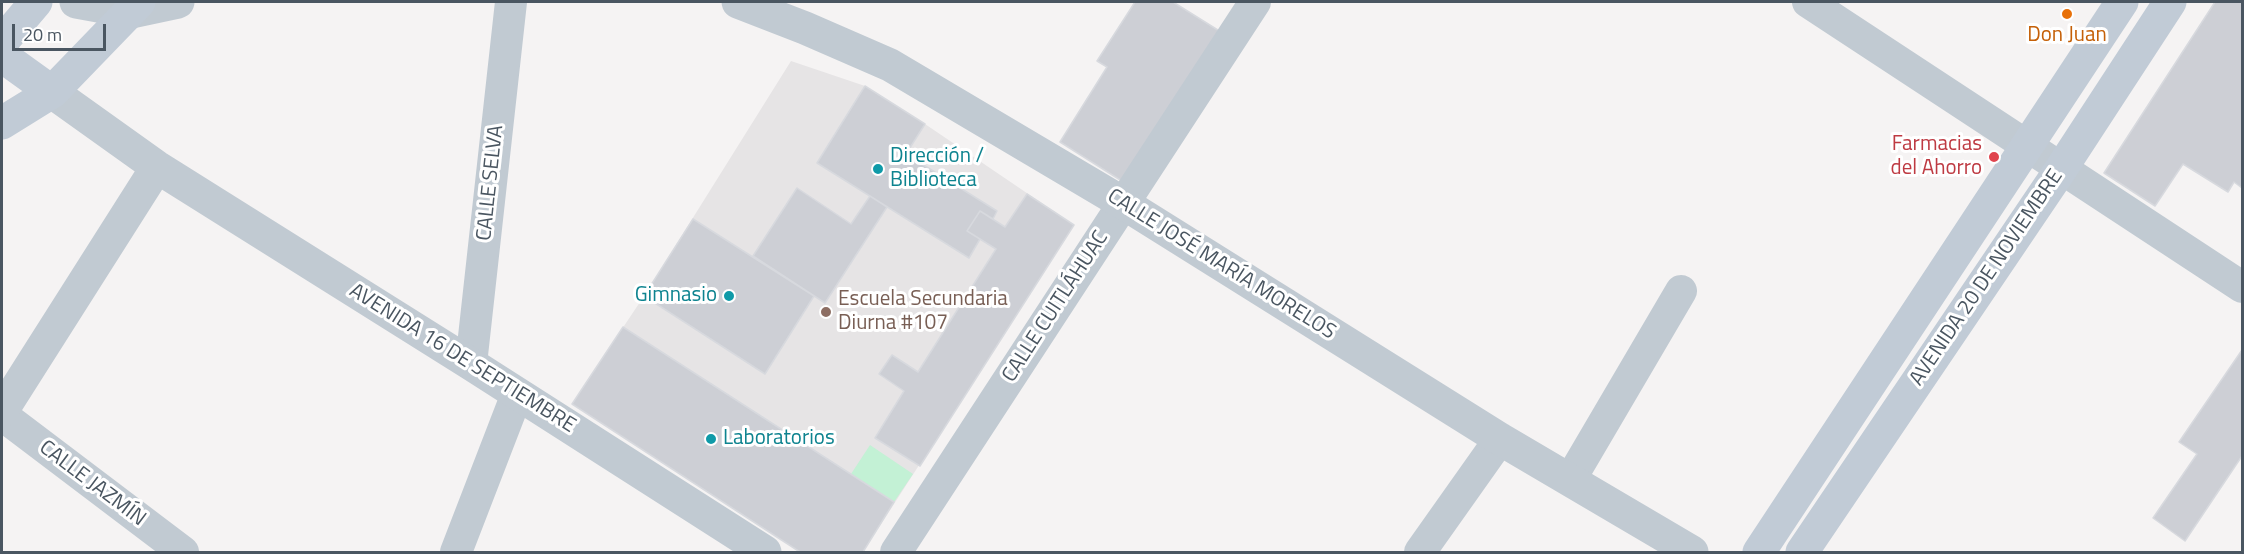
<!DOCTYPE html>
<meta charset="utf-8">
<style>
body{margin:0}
#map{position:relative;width:2244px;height:554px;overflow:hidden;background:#f5f3f3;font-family:"Titillium Web",sans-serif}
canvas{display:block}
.frame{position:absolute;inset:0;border:3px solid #4a5661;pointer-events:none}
.scale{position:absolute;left:12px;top:24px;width:94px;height:27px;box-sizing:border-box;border:3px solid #4a5661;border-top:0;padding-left:8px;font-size:18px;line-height:21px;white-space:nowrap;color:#4a5661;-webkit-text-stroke:4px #fff;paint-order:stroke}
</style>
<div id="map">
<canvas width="2244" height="554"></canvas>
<div class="frame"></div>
<div class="scale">20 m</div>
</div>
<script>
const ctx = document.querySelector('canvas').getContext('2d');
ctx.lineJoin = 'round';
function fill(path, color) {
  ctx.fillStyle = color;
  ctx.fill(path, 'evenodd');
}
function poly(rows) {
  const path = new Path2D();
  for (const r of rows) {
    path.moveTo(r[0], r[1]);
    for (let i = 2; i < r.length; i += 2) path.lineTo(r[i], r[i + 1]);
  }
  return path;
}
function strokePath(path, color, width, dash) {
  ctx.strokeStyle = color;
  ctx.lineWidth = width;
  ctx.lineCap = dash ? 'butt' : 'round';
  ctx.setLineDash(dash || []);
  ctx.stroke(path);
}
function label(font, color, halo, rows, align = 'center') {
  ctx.font = font + ' "Titillium Web",sans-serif';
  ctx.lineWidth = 6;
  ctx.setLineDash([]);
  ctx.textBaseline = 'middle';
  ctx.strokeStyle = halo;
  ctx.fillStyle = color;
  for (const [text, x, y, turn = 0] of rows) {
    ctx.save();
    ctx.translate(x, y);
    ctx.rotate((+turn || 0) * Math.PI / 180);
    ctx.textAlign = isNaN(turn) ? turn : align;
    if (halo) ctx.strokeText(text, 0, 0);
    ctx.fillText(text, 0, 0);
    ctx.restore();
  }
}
const education = poly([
 [791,61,865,86,925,124,1074,225,863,552,800,552,572,404,644,296]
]);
const green = poly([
 [870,445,913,474,894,502,851,474]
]);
const building = poly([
 [1135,2,1173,2,1221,32,1125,183,1060,142,1107,67,1097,61,1135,2],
 [2215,2,2242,2,2242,188,2234,182,2228,192,2183,164,2155,206,2104,173,2215,2],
 [865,86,925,124,906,154,997,211,993,219,980,211,967,231,980,239,969,258,817,163,865,86],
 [797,188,851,224,870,196,887,207,825,303,753,256,797,188],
 [1027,194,1074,225,920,466,875,438,904,391,879,374,892,355,918,372,996,249,967,231,980,211,1005,227,1027,194],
 [693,219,814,296,765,374,644,296,693,219],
 [623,327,894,502,863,552,800,552,572,404,623,327],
 [2242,350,2242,456,2185,541,2153,518,2197,454,2179,442,2242,350]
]);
const minor = poly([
 [1808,2,2242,287],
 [471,364,511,2],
 [2,415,183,552],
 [1570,480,1681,291],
 [456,552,517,394],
 [896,552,1255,2],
 [1420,552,1500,439]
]);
const tertiary = poly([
 [76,2,131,12,178,2],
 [738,2,805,28,890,65,1123,203,1500,439,1692,552],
 [52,92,157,167,471,364,765,552],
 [2,411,157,167]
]);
const secondary = poly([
 [2,42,36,2],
 [2,56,52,92],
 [2,123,52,92,139,2],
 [1759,552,2122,2],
 [1802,552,2061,169,2170,2]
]);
const markers = [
 [2067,14,6,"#e8710a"],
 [1994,157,6,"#e0444e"],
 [878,169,6,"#0f9aa8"],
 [729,296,6,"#0f9aa8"],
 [826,312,6,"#8d6e63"],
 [711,439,6,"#0f9aa8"]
];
const foodNames = [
 ["Don Juan",2067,36]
];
const healthNames = [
 ["Farmacias",1982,145],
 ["del Ahorro",1982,169]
];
const cultureNames = [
 ["Dirección /",890,157],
 ["Biblioteca",890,181],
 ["Gimnasio",717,296,"right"],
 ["Laboratorios",723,439]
];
const streetNames = [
 ["CALLE SELVA",491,183,-84],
 ["CALLE JOSÉ MARÍA MORELOS",1221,265,32],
 ["AVENIDA 20 DE NOVIEMBRE",1987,278,-56],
 ["CALLE CUITLÁHUAC",1056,307,-57],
 ["AVENIDA 16 DE SEPTIEMBRE",462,359,32],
 ["CALLE JAZMÍN",92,484,37]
];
const educationNames = [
 ["Escuela Secundaria",838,300],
 ["Diurna #107",838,324]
];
fill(education, '#e6e4e5');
fill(green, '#c3f1d5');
fill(building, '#cdcfd5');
strokePath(building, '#d7d9de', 1.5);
strokePath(minor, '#c1cad2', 32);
strokePath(tertiary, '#c1cad2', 33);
strokePath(secondary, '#c1cbd6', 33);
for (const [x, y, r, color] of markers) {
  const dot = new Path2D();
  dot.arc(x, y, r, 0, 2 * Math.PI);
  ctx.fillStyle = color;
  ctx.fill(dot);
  strokePath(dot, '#fff', 2);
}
label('21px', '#c56008', '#fff', foodNames);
label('21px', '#be3a42', '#fff', healthNames, 'right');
label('21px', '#0d838f', '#fff', cultureNames, 'left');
label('21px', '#4a5661', '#fff', streetNames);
label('21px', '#785e54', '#fff', educationNames, 'left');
</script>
